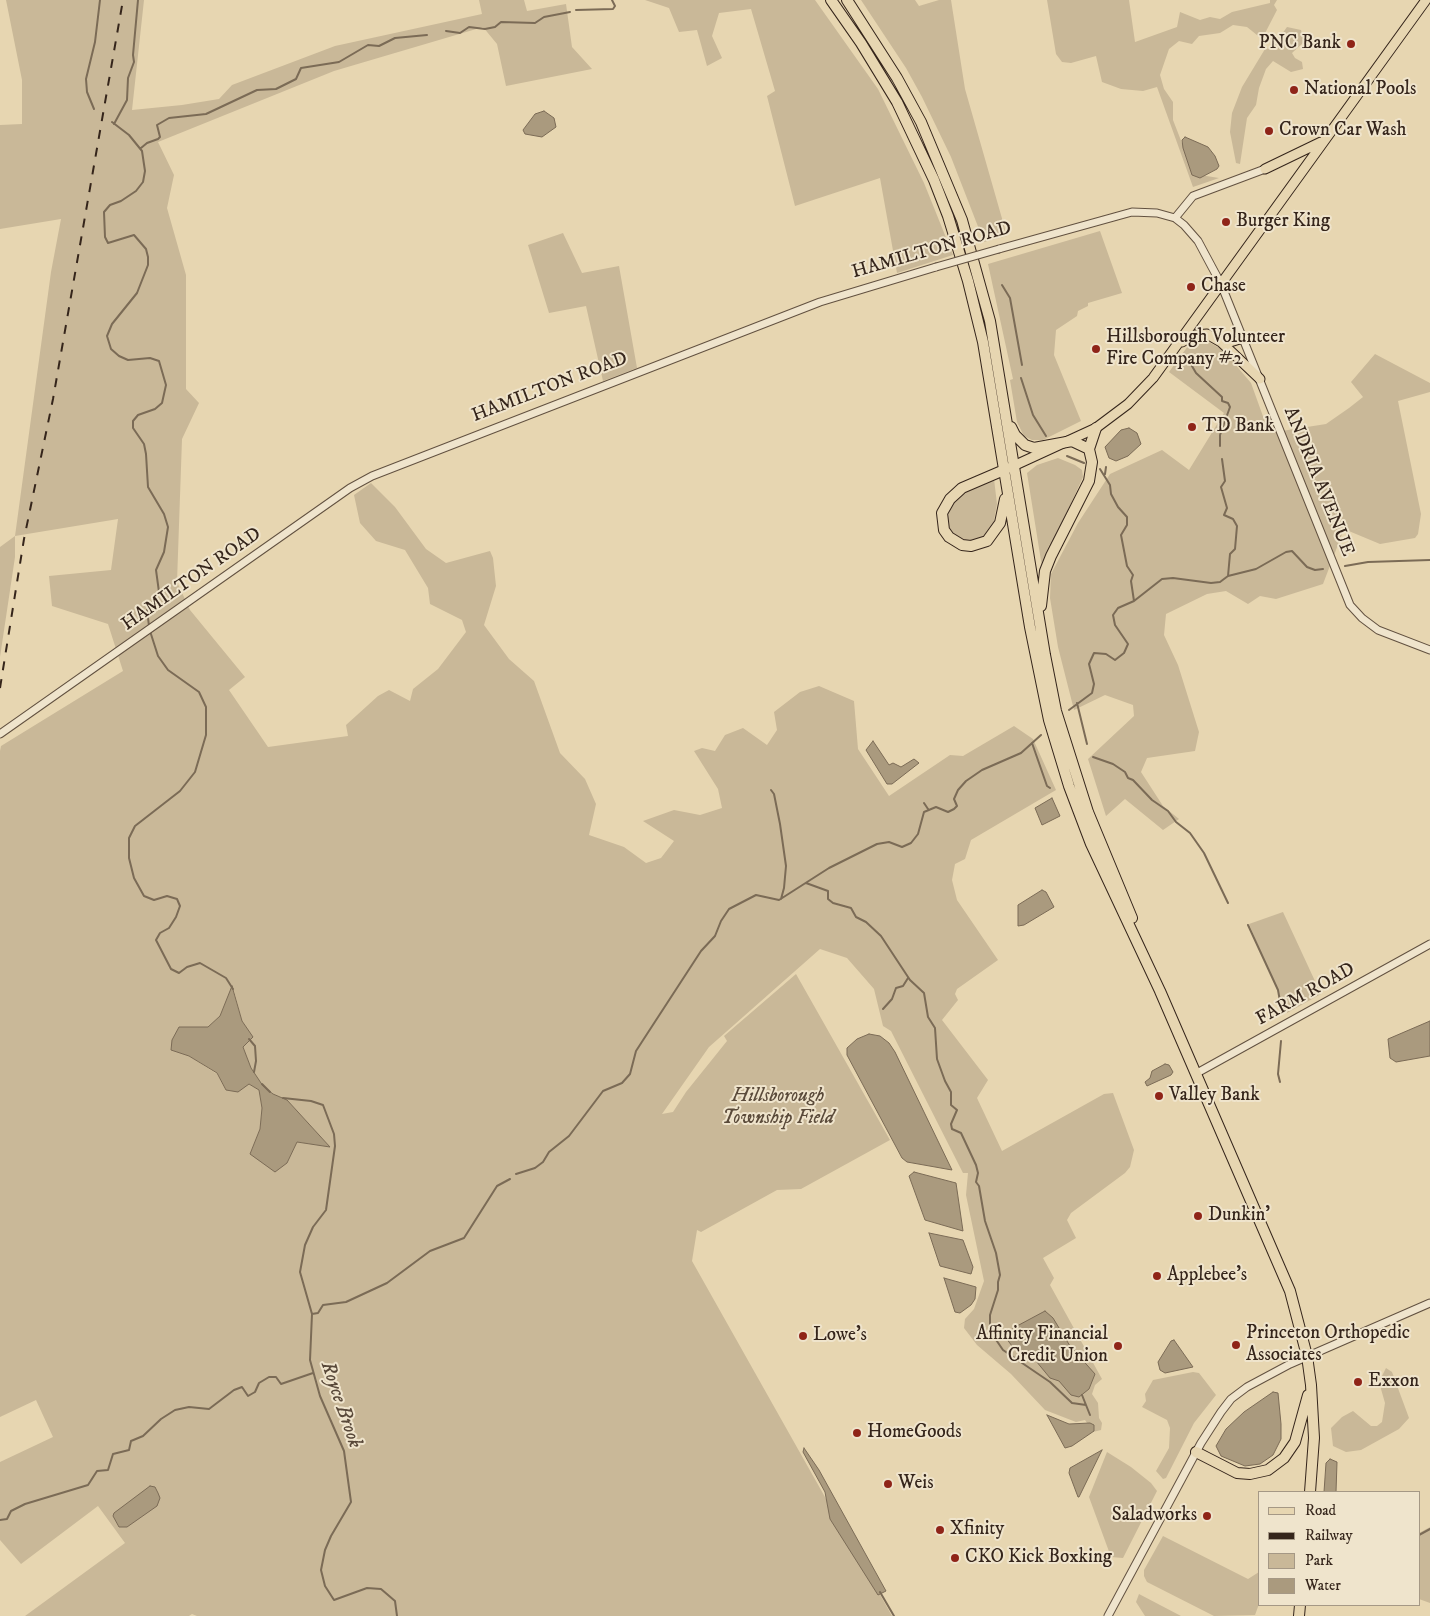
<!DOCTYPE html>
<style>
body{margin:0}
#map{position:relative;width:1430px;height:1616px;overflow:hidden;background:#e7d6b1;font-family:"IM FELL DW Pica",serif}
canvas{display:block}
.legend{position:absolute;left:1258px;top:1491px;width:162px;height:115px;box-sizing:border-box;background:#efe4cc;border:1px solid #a59885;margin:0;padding:6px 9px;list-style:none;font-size:15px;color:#35251b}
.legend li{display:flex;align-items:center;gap:10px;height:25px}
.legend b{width:25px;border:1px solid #a59885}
</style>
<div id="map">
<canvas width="1430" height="1616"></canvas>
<ul class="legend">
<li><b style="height:6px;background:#e7d6b1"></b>Road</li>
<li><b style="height:6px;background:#35251b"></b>Railway</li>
<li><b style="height:14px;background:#c9b898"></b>Park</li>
<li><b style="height:14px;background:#aa9a7e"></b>Water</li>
</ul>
</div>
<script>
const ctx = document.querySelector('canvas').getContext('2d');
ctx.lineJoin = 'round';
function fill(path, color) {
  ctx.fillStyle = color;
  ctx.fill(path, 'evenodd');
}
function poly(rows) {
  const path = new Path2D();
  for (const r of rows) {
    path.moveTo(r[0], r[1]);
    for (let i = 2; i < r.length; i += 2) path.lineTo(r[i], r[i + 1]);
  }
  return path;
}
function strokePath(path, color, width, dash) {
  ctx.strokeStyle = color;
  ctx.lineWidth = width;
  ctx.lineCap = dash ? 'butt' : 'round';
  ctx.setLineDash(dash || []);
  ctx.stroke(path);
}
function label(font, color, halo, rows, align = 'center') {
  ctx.font = font + ' "IM FELL DW Pica",serif';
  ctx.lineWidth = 4;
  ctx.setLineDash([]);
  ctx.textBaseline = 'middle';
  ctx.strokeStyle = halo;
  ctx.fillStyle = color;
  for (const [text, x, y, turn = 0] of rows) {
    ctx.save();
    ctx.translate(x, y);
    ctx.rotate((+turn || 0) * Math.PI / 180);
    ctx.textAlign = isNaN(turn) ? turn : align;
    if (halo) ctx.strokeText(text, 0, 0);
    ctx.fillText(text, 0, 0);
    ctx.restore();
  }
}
const green = poly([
 [6,0,144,0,132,110,182,105,219,99,232,85,335,46,482,14,479,0,524,0,527,11,566,4,572,47,592,69,506,86,497,44,483,27,334,71,158,142,174,175,167,208,186,275,186,389,199,403,182,439,177,582,190,610,245,677,229,690,268,747,348,736,346,725,378,696,389,690,410,701,413,689,438,669,466,632,462,620,430,604,428,588,405,550,376,541,360,523,354,495,371,483,395,507,426,549,446,563,490,551,493,558,496,586,484,625,509,659,534,681,560,753,585,779,596,804,589,835,624,847,646,863,661,858,674,841,643,821,674,810,700,815,722,808,718,789,694,751,702,748,715,751,725,735,743,728,767,745,777,730,774,712,800,692,819,686,854,701,858,749,889,796,950,755,963,756,1014,726,1033,739,1056,790,971,840,965,859,955,864,952,880,957,900,998,960,957,989,955,994,958,1000,942,1020,988,1080,977,1098,1002,1151,1104,1094,1113,1093,1134,1150,1130,1167,1125,1173,1071,1213,1067,1220,1076,1238,1043,1258,1054,1278,1050,1285,1102,1379,1095,1385,1092,1394,1098,1403,1099,1418,1102,1423,1101,1430,1093,1432,1085,1420,1076,1422,1045,1410,1011,1374,977,1345,964,1328,965,1319,974,1309,984,1281,966,1195,968,1173,963,1173,891,1031,883,1026,874,989,847,958,820,949,709,1047,662,1114,673,1112,686,1092,727,1041,724,1036,796,974,890,1140,801,1189,777,1190,701,1232,697,1230,692,1261,892,1616,197,1616,192,1614,189,1616,25,1616,125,1543,98,1506,21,1564,0,1540,0,1462,53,1437,36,1400,0,1417,0,751,1,746,123,671,108,624,52,606,49,576,111,570,118,519,15,536,15,557,0,657,0,547,15,536,51,272,61,219,0,229,0,125,22,124,22,80],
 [233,987,242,1021,252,1037,243,1047,251,1068,263,1086,273,1094,287,1100,329,1146,297,1142,287,1163,250,1154,260,1129,262,1108,259,1090,249,1084,226,1090,217,1074,189,1056,179,1027,208,1027,220,1016],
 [645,0,815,0,878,89,924,183,953,255,897,273,880,178,795,206,767,96,775,91,751,9,719,13,712,36,722,58,707,66,697,30,679,32,669,8],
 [861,0,915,0,919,6,939,0,951,0,965,89,1007,236,984,242,951,157,922,97,906,68],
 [1047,0,1129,0,1135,42,1177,27,1180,12,1200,20,1210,17,1220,19,1232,12,1270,3,1270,0,1277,0,1274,5,1277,10,1262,39,1247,27,1233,25,1220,33,1199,36,1192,44,1179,41,1169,49,1160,75,1164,89,1173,102,1173,120,1194,174,1219,178,1193,187,1157,87,1143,91,1121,89,1102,82,1096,56,1071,63,1062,62,1056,54],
 [1287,27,1301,30,1304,42,1292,53,1295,58,1302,62,1303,69,1291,72,1273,61,1266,69,1259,88,1256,105,1247,118,1240,164,1236,163,1230,132,1232,113,1242,87,1265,49,1272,48],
 [1100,231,1122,293,1088,303,1088,306,1078,311,1077,316,1056,330,1054,355,1081,421,1043,440,1032,440,1024,436,1017,422,1010,380,1013,379,988,264],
 [563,233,582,273,619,266,637,368,603,381,586,306,549,313,528,245],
 [1199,340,1207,341,1223,350,1251,383,1269,433,1326,424,1349,408,1363,397,1351,382,1375,354,1430,383,1430,392,1398,401,1421,514,1418,534,1415,538,1380,544,1344,529,1323,584,1276,599,1260,596,1248,604,1226,591,1207,594,1166,614,1164,635,1178,665,1199,732,1195,751,1147,758,1141,772,1163,806,1179,819,1163,830,1125,799,1106,816,1088,759,1134,716,1133,705,1105,695,1074,710,1058,647,1050,598,1051,574,1078,523,1110,474,1162,450,1189,470,1224,413,1169,372,1188,346],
 [1058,458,1075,465,1082,470,1083,477,1042,567,1027,473,1037,465],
 [994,479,997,504,994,520,996,522,993,531,977,543,958,540,948,529,947,510,964,490],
 [1283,912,1321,994,1287,1013,1249,924],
 [1386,1368,1392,1372,1409,1418,1399,1429,1361,1450,1346,1452,1333,1446,1331,1428,1342,1417,1353,1411,1371,1426,1377,1426,1382,1422,1385,1403,1381,1389,1382,1376],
 [1193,1372,1199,1373,1216,1395,1194,1423,1166,1478,1163,1479,1156,1471,1169,1448,1170,1428,1167,1420,1142,1407,1146,1401,1145,1394,1153,1380],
 [1107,1452,1131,1467,1151,1483,1157,1491,1123,1558,1111,1557,1089,1497],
 [1430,1527,1430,1603,1419,1599,1419,1533],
 [1163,1536,1248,1579,1259,1572,1259,1604,1255,1615,1214,1616,1147,1582,1144,1576,1144,1570],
 [1139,1594,1181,1616,1145,1616,1136,1602]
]);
const water = poly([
 [544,111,554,118,556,127,542,137,525,134,523,130,535,114,544,111],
 [1185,137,1208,147,1215,156,1219,166,1217,169,1200,178,1192,175,1183,148,1182,140,1185,137],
 [1129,428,1137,433,1141,444,1128,456,1116,461,1109,458,1105,447,1121,430,1129,428],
 [873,741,889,765,893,763,901,767,914,759,919,763,892,784,887,784,866,750,873,741],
 [1052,798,1060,816,1042,825,1035,808,1052,798],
 [1042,890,1046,892,1054,907,1024,925,1018,926,1018,905,1042,890],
 [232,986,242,1021,253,1037,243,1047,251,1068,263,1086,273,1094,287,1100,330,1147,297,1142,287,1163,275,1172,250,1154,260,1129,262,1108,259,1090,249,1084,238,1092,226,1090,217,1073,189,1056,171,1050,172,1040,179,1027,208,1027,220,1016,232,986],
 [1430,1021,1430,1056,1396,1062,1390,1058,1388,1039,1430,1021],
 [869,1034,880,1036,889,1043,895,1052,952,1170,907,1162,902,1158,847,1055,847,1048,857,1039,869,1034],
 [1165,1064,1169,1065,1173,1072,1171,1075,1147,1086,1145,1082,1150,1078,1152,1071,1165,1064],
 [914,1172,956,1183,963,1231,925,1220,909,1176,914,1172],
 [929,1233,963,1240,973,1267,971,1274,940,1266,929,1233],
 [944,1278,976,1287,975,1299,971,1305,960,1313,955,1312,944,1278],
 [1045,1311,1053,1318,1070,1346,1095,1374,1089,1389,1079,1397,1071,1395,1059,1381,1050,1378,1036,1361,1012,1346,1006,1338,1008,1332,1017,1326,1045,1311],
 [1174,1340,1193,1367,1165,1373,1160,1370,1158,1362,1171,1341,1174,1340],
 [1273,1392,1278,1393,1281,1424,1281,1439,1273,1455,1260,1464,1245,1466,1221,1456,1216,1446,1226,1429,1244,1412,1273,1392],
 [1047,1415,1069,1424,1090,1423,1094,1425,1094,1431,1072,1446,1065,1448,1047,1415],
 [804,1448,819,1470,886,1591,878,1595,830,1519,825,1492,803,1452,804,1448],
 [1102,1450,1079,1497,1078,1497,1069,1473,1070,1468,1102,1450],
 [1330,1459,1337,1462,1336,1492,1324,1492,1326,1463,1330,1459],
 [150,1486,155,1487,158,1493,160,1498,157,1506,127,1527,119,1527,113,1516,114,1513,150,1486]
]);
const stream = poly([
 [576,10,613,9,615,6,612,0],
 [446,31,460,33,469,27,485,29,495,27,501,22,535,23,544,17,570,12],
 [94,109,87,92,86,79,95,42,100,0],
 [112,122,129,135,142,151,145,171,143,182,136,191,121,201,110,205,104,212,105,237,108,243,134,235,146,249,148,257,148,265,137,293,112,324,107,336,111,349,119,356,128,360,150,358,159,361,166,385,162,403,155,409,138,415,133,421,133,428,144,444,146,454,148,487,164,514,168,527,164,552,156,570,159,592,147,610,149,626],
 [114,124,127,100,128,78,134,62,133,55,138,0],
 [141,148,147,143,158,139,160,137,157,125,169,118,206,114,257,90,276,89,296,79,301,68,339,62,368,45,379,46,395,38,427,35],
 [1002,285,1010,298,1022,365],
 [1185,354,1196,373,1222,397,1222,401,1228,403,1230,407,1220,435,1220,446],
 [1021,378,1033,415,1046,436],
 [1067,456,1084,463],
 [1222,459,1225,481,1221,487,1227,508,1224,515,1233,519,1237,526,1235,549,1230,554,1228,576],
 [1100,469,1110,485,1111,494,1118,507,1127,517,1127,525,1121,535,1127,566,1133,575,1131,581,1134,601],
 [1105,474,1106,467],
 [1345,566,1368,562,1430,560],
 [150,631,158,656,168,670,199,692,206,707,206,735,195,772,180,791,135,826,129,838,129,858,134,878,144,896,154,900,167,896,177,899,180,906,176,917,169,928,160,933,156,940,171,969,179,973,187,967,200,963,226,978,233,989],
 [1077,703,1087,744],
 [1069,710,1092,693,1094,684,1089,664,1094,653,1106,654,1115,660,1124,653,1128,644,1115,625,1113,615,1118,608,1134,601,1162,579,1173,578,1211,583,1220,582,1228,576,1256,569,1286,552,1292,551,1307,567,1315,570,1323,569],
 [1032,743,1047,786,1050,788],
 [1093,757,1113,764,1125,772,1128,778,1133,780,1152,800,1168,811,1176,822,1190,833,1204,853,1228,903],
 [771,790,774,794,780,824,786,866,784,888,781,899],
 [924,803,928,809],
 [806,883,828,891,828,899,833,903,851,908,856,917,866,922,881,936,910,980,924,993,928,1017,935,1028,937,1059,945,1081,951,1092,951,1105,957,1110,951,1124,952,1129,961,1133,976,1165,978,1173,976,1182,979,1186,985,1221,996,1253,1000,1275,998,1282,998,1290,990,1315,990,1331,1003,1350,1050,1382,1072,1403,1086,1405],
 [1248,925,1278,990,1281,1007],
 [883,1009,892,999,896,988,903,986,908,978],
 [249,1039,255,1046,256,1061,254,1072],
 [1280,1082,1278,1074,1281,1041],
 [262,1084,270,1092],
 [283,1098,311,1101,323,1105,334,1134,335,1146,326,1210,313,1227,305,1245,300,1272,312,1314,310,1360,320,1396,344,1451,351,1502,331,1536,325,1550,321,1570,325,1586,334,1600,367,1588,381,1589,395,1601,397,1616],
 [516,1174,535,1168,543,1162,549,1152,569,1136,603,1091,622,1083,630,1074,636,1051,647,1034,701,951,715,936,721,921,729,909,756,895,779,900,829,868,877,844,889,842,902,847,911,843,918,834,924,812,936,807,948,812,954,809,957,806,954,799,958,790,966,781,982,770,1021,753,1041,735],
 [312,1314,318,1313,323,1305,346,1302,387,1283,430,1251,464,1238,497,1186,510,1179],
 [1082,1395,1090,1415],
 [0,1520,7,1519,11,1511,25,1504,88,1485,97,1471,108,1470,113,1454,129,1450,131,1441,143,1436,161,1419,175,1410,189,1407,209,1409,234,1390,242,1387,248,1396,255,1392,259,1383,269,1377,276,1377,281,1384,313,1373],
 [1419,1535,1430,1529],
 [880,1592,894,1616]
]);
const minor = poly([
 [1175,218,1193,196,1265,169],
 [999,249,1132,212,1157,213,1175,218,1184,225,1198,241,1221,284,1350,605,1362,618,1378,630,1430,650],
 [0,734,350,488,372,476,820,302,936,267],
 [1197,1073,1430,944],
 [1108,1616,1201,1443,1221,1412,1231,1399,1247,1387,1290,1364,1430,1303]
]);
const major = poly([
 [1265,169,1321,142],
 [1182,342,1195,335,1207,334,1221,342,1260,379],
 [1221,342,1230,342,1243,338],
 [1009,468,1096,428,1128,404,1153,378,1426,0]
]);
const highway = poly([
 [831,0,861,43,897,102,934,180,948,216,968,281,983,342,1030,627,1049,720,1069,786,1091,844,1160,991,1290,1291,1307,1356,1311,1385,1314,1438,1310,1492],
 [847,0,897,78,921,122,962,220,990,321,1045,655,1056,711,1088,812,1132,918],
 [1011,427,1015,435,1025,445,1034,448,1072,441,1089,449],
 [1004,470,962,488,950,499,942,513,944,530,949,537,962,545,971,546,987,541,1000,523,1005,499],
 [1041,606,1045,571,1051,556,1089,481,1092,462,1089,449,1096,428],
 [1196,1452,1237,1473,1250,1474,1268,1470,1284,1458,1295,1442,1308,1395],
 [1299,1616,1300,1605]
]);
const rail = poly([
 [0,688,24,539,53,399,123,0]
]);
const minorBridge = poly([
 [936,267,999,249]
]);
const markers = [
 [1351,44,5,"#8f2418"],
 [1294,90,5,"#8f2418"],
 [1269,131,5,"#8f2418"],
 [1226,222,5,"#8f2418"],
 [1191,287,5,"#8f2418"],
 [1096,349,5,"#8f2418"],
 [1192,427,5,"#8f2418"],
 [1159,1096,5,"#8f2418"],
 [1198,1216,5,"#8f2418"],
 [1157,1276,5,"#8f2418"],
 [803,1336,5,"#8f2418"],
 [1236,1345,5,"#8f2418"],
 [1118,1346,5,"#8f2418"],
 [1358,1382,5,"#8f2418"],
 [857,1433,5,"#8f2418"],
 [888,1484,5,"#8f2418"],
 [1207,1516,5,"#8f2418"],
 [940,1530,5,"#8f2418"],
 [955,1558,5,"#8f2418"]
];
const poiNames = [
 ["PNC Bank",1341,44,"right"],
 ["National Pools",1304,90],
 ["Crown Car Wash",1279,131],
 ["Burger King",1236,222],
 ["Chase",1201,287],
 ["Hillsborough Volunteer",1106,338],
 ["Fire Company #2",1106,360],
 ["TD Bank",1202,427],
 ["Valley Bank",1169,1096],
 ["Dunkin'",1208,1216],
 ["Applebee's",1167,1276],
 ["Princeton Orthopedic",1246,1334],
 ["Associates",1246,1356],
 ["Affinity Financial",1108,1335,"right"],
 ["Credit Union",1108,1357,"right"],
 ["Lowe's",813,1336],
 ["Exxon",1368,1382],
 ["HomeGoods",867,1433],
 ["Weis",898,1484],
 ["Saladworks",1197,1516,"right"],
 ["Xfinity",950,1530],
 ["CKO Kick Boxking",965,1558]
];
const streetNames = [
 ["HAMILTON ROAD",932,251,-16],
 ["HAMILTON ROAD",550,388,-21],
 ["ANDRIA AVENUE",1318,482,68],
 ["HAMILTON ROAD",192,580,-35],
 ["FARM ROAD",1306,995,-29]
];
const parkNames = [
 ["Hillsborough",778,1097],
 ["Township Field",778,1119]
];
const waterNames = [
 ["Royce Brook",340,1405,71]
];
fill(green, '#c9b898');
fill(water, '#aa9a7e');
strokePath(water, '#7b6b56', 1);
strokePath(stream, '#7b6b56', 2);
strokePath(minor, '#625140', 9);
strokePath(major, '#35251b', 11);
strokePath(highway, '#35251b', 12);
strokePath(minor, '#efe4cc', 7);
strokePath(major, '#e7d6b1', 9);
strokePath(highway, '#e7d6b1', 10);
strokePath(rail, '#35251b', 2, [9, 9]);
strokePath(minorBridge, '#625140', 9, []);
strokePath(minorBridge, '#efe4cc', 7);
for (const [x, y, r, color] of markers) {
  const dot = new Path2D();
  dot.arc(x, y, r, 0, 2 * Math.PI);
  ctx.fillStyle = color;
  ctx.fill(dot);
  strokePath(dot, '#efe4cc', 2);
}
label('19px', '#35251b', '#efe4cc', poiNames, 'left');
label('19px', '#35251b', '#efe4cc', streetNames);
label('italic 19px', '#5a4a3a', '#efe4cc', parkNames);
label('italic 20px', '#584839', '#efe4cc', waterNames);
</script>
